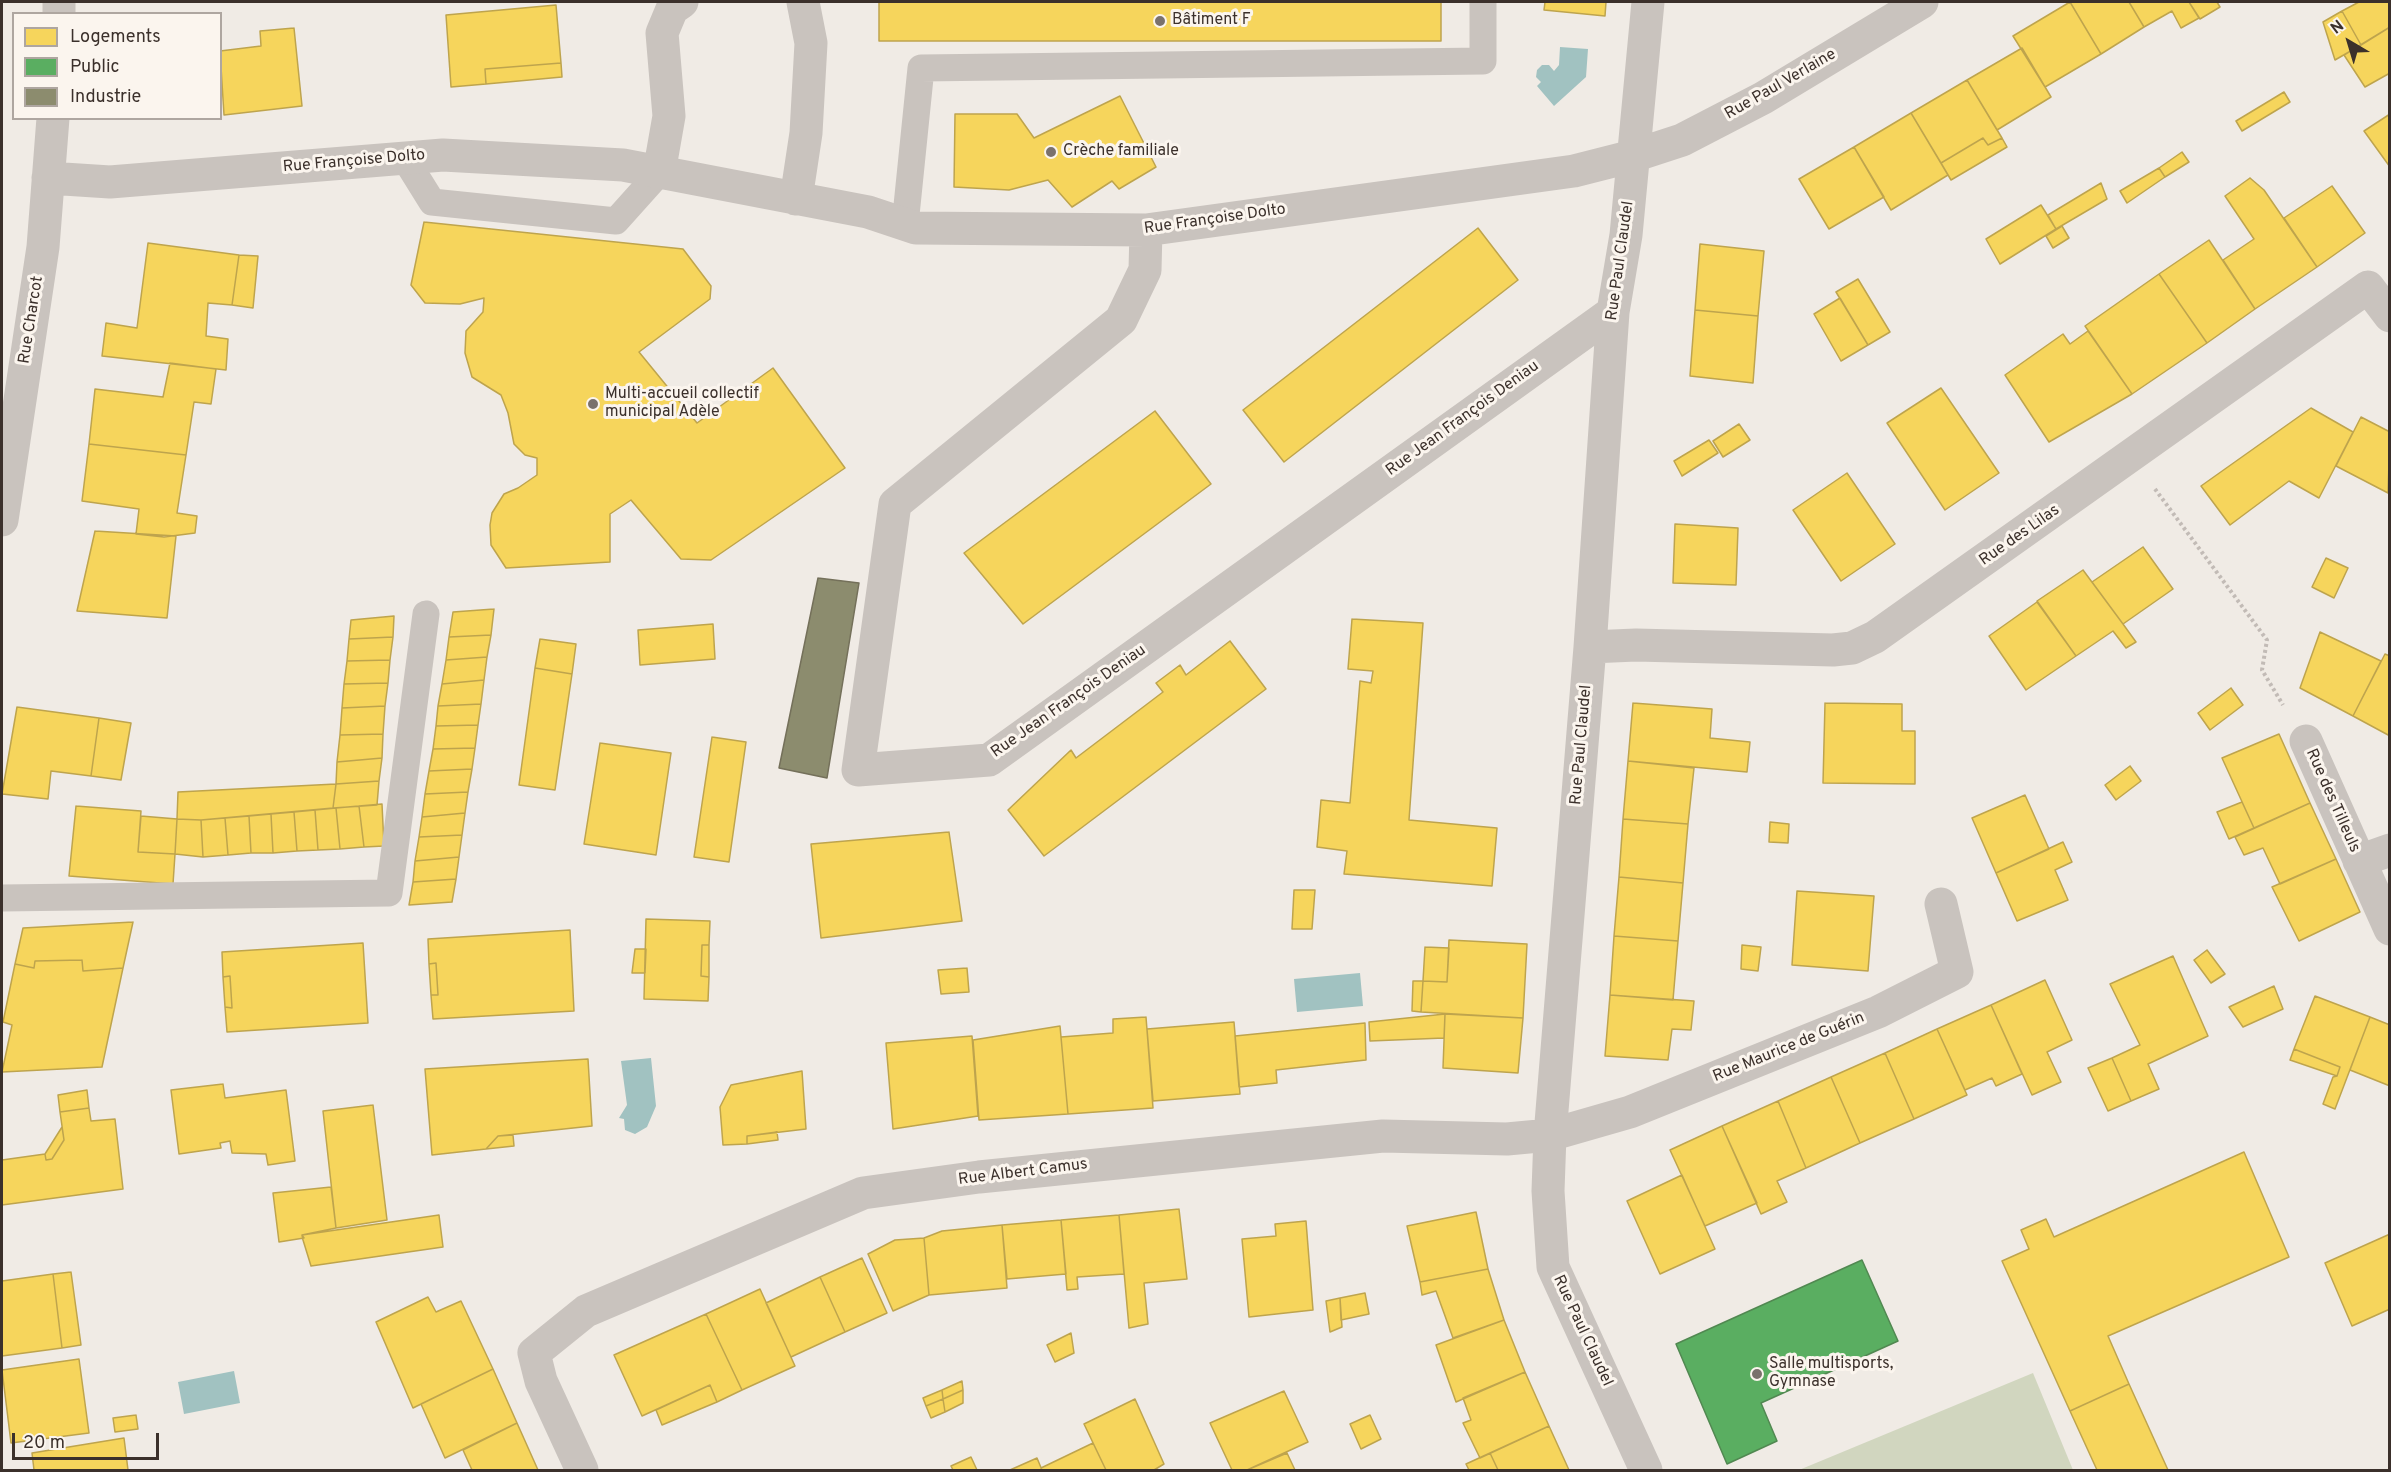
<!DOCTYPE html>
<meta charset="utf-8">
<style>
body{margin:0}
#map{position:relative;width:2391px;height:1472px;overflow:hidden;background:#f0ebe5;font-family:Overpass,sans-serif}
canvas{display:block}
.frame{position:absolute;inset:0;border:3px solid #3b302b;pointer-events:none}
.legend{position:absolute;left:12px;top:12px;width:210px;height:108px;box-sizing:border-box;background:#fbf5ee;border:2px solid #aea6a0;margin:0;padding:8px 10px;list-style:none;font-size:18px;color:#3b302b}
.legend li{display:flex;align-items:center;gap:12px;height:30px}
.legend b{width:30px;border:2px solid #aea6a0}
.north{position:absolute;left:2319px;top:12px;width:60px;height:60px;-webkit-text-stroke:4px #fbf5ee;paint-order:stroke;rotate:322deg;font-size:16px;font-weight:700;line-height:24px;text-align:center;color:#3b302b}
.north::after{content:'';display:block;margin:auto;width:21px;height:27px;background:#3b302b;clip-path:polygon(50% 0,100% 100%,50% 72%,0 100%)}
.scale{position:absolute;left:12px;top:1433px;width:147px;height:27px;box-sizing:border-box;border:3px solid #3b302b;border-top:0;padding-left:8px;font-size:18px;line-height:21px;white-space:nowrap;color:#3b302b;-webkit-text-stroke:4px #fbf5ee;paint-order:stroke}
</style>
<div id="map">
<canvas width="2391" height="1472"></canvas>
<div class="frame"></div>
<ul class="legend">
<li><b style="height:16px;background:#f6d55c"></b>Logements</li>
<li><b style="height:16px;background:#5aae61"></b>Public</li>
<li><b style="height:16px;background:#8c8c6e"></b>Industrie</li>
</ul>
<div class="north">N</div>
<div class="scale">20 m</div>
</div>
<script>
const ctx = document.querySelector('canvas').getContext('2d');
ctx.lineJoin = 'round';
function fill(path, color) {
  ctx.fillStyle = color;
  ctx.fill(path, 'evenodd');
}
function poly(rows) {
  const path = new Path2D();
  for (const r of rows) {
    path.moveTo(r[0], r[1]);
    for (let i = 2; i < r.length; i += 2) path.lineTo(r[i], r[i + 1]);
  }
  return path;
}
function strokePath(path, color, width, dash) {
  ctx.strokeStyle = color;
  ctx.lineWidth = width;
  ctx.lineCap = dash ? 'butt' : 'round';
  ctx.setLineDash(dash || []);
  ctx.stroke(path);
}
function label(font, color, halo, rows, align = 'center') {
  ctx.font = font + ' Overpass,sans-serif';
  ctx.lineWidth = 6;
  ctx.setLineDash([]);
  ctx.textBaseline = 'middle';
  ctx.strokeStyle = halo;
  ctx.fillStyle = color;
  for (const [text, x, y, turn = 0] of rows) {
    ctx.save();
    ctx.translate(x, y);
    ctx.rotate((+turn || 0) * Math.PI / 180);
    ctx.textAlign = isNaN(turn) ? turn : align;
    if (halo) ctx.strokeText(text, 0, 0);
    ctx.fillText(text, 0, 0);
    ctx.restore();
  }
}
const green = poly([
 [2033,1373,2073,1470,1799,1470]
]);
const water = poly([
 [1560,47,1588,49,1586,77,1554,106,1537,86,1541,82,1536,77,1537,70,1542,65,1549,65,1554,71,1559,65],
 [1360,973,1363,1006,1297,1012,1294,979],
 [651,1058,656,1106,647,1127,635,1134,625,1130,624,1119,619,1118,627,1105,621,1061],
 [234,1371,240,1403,184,1414,178,1382]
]);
const homes = poly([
 [879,2,1441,2,1441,41,879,41,879,2],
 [1545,2,1606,2,1605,16,1544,10,1545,2],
 [2070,2,2129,2,2144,27,2101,54,2070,2],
 [2070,2,2101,54,2045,87,2013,36,2070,2],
 [2129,2,2189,2,2199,18,2181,28,2172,11,2144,27,2129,2],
 [2189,2,2217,2,2220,7,2200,19,2189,2],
 [2359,2,2390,2,2390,27,2361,45,2342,11,2359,2],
 [556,5,561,63,485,69,486,84,451,87,446,15,556,5],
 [2342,11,2361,45,2335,60,2323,22,2342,11],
 [2390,27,2390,73,2365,87,2344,55,2390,27],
 [294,28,302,106,224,115,220,51,261,46,260,31,294,28],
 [2022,48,2051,97,1997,130,1967,80,2022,48],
 [561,63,562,77,486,84,485,69,561,63],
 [1967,80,2002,138,1988,145,1983,138,1941,163,1911,113,1967,80],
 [2284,92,2290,102,2242,131,2236,121,2284,92],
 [1120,96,1156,167,1119,189,1112,181,1072,207,1048,180,1009,190,954,187,955,114,1017,114,1034,138,1120,96],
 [1911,113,1948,175,1891,210,1854,147,1911,113],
 [2390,114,2390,167,2364,131,2390,114],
 [1983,138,1988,145,2002,138,2007,147,1951,180,1941,163,1983,138],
 [1854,147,1884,197,1829,229,1799,179,1854,147],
 [2182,152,2189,162,2165,177,2159,168,2182,152],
 [2159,168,2165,177,2127,203,2120,191,2159,168],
 [2250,178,2264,190,2317,267,2255,309,2223,260,2254,239,2225,196,2250,178],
 [2101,183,2107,199,2056,229,2048,215,2101,183],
 [2332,186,2365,233,2317,267,2284,218,2332,186],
 [2041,205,2056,229,2000,264,1986,239,2041,205],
 [424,222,683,249,711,286,710,299,639,352,697,423,773,368,845,468,711,560,681,559,631,500,610,514,610,562,506,568,491,545,490,525,492,513,504,494,518,488,537,475,537,458,525,455,514,444,508,413,501,395,472,377,465,353,466,331,483,312,484,298,460,304,425,303,411,285,424,222],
 [2062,226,2069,238,2053,248,2046,236,2062,226],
 [1478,228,1518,280,1284,462,1243,410,1478,228],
 [2209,240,2255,309,2207,343,2159,274,2209,240],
 [148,243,239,255,232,305,208,303,206,336,228,339,226,370,102,356,106,323,137,328,148,243],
 [1700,244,1764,251,1758,316,1695,310,1700,244],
 [239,255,258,256,253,308,232,305,239,255],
 [2159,274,2207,343,2132,394,2085,326,2159,274],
 [1858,279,1890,332,1868,345,1836,292,1858,279],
 [1840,298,1868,345,1841,361,1814,314,1840,298],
 [1695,310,1758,316,1753,383,1690,376,1695,310],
 [2088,331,2132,394,2049,442,2005,375,2063,334,2070,344,2088,331],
 [170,363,216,369,211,404,194,402,186,455,89,444,95,389,163,397,170,363],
 [1941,388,1999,473,1945,510,1887,423,1941,388],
 [2311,408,2353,432,2319,498,2289,481,2230,525,2201,486,2311,408],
 [1155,411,1211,484,1023,624,964,553,1155,411],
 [2361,417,2390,432,2388,493,2336,466,2361,417],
 [1739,424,1750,440,1723,457,1713,441,1739,424],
 [1709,440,1718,453,1682,476,1674,461,1709,440],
 [89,444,186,455,177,513,197,516,195,533,164,537,136,534,139,509,82,501,89,444],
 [1847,473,1895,544,1841,581,1793,510,1847,473],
 [1675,524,1738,528,1736,585,1673,583,1675,524],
 [95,531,176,536,167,618,77,611,95,531],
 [2143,547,2173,589,2123,624,2092,582,2143,547],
 [2326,558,2348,568,2334,598,2312,587,2326,558],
 [2083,570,2123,624,2136,642,2126,648,2113,631,2076,656,2037,601,2083,570],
 [2037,602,2076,656,2026,690,1989,636,2037,602],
 [494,609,491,635,449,637,453,612,494,609],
 [394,616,393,637,349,639,351,620,394,616],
 [1352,619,1423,623,1409,820,1497,828,1492,886,1344,874,1347,851,1317,847,1321,800,1350,803,1360,681,1371,683,1373,671,1348,669,1352,619],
 [713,624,715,659,640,665,638,630,713,624],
 [2320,632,2381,661,2353,716,2300,688,2320,632],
 [491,635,487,657,446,660,449,637,491,635],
 [393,637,390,660,347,661,349,639,393,637],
 [540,639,576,644,572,674,535,668,540,639],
 [1230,641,1266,689,1044,856,1008,810,1071,750,1076,758,1163,692,1156,683,1180,665,1186,675,1230,641],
 [2385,654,2390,656,2390,736,2353,716,2385,654],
 [487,657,484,680,442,684,446,660,487,657],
 [390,660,388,683,344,684,347,661,390,660],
 [535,668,572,674,555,790,519,785,535,668],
 [484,680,481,704,438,706,442,684,484,680],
 [388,683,385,706,342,708,344,684,388,683],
 [2231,688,2243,705,2210,730,2198,713,2231,688],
 [1633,703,1712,709,1710,738,1750,742,1747,772,1628,761,1633,703],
 [1825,703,1902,704,1902,731,1915,731,1915,784,1823,783,1825,703],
 [481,704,478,725,436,726,438,706,481,704],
 [385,706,383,734,340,735,342,708,385,706],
 [17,707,99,718,91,776,51,771,48,799,2,794,17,707],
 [99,718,131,723,121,780,91,776,99,718],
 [478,725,475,748,433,749,436,726,478,725],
 [383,734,382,758,337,762,340,735,383,734],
 [2279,734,2310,803,2254,828,2222,758,2279,734],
 [712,737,746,742,729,862,694,857,712,737],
 [600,743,671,753,656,855,584,844,600,743],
 [475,748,472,769,429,771,433,749,475,748],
 [382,758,379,781,336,784,337,762,382,758],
 [1628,761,1694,768,1688,824,1623,819,1628,761],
 [2130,766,2141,781,2116,800,2105,785,2130,766],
 [472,769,468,792,425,794,429,771,472,769],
 [379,781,377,805,333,808,336,784,379,781],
 [336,784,333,808,201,820,177,819,178,792,336,784],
 [468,792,465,813,422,817,425,794,468,792],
 [2025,795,2049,849,1996,873,1972,818,2025,795],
 [2242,802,2254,828,2229,839,2217,812,2242,802],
 [2310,803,2336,859,2280,884,2263,848,2244,855,2235,837,2310,803],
 [382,804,384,846,364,847,359,806,382,804],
 [76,806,141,811,138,852,175,854,173,884,69,876,76,806],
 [359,806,364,847,340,849,336,808,359,806],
 [336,808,340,849,318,850,315,810,336,808],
 [315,810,318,850,297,851,294,812,315,810],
 [294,812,297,851,273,853,271,814,294,812],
 [465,813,462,835,419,837,422,817,465,813],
 [271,814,273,853,251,853,249,816,271,814],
 [141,816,177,819,175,854,138,852,141,816],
 [249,816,251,853,228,855,225,818,249,816],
 [225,818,228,855,203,857,201,820,225,818],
 [177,819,201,820,203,857,175,854,177,819],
 [1623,819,1688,824,1683,883,1619,877,1623,819],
 [1770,822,1789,824,1788,843,1769,842,1770,822],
 [949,832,962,921,821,938,811,844,949,832],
 [462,835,459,857,415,861,419,837,462,835],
 [2063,842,2072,862,2055,870,2068,900,2017,921,1996,873,2063,842],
 [459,857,456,879,413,882,415,861,459,857],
 [2336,859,2360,912,2299,941,2272,887,2336,859],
 [1619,877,1683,883,1678,941,1614,936,1619,877],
 [456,879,452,902,409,905,413,882,456,879],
 [1294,890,1315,890,1312,929,1292,929,1294,890],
 [1797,891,1874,896,1868,971,1792,965,1797,891],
 [646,919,710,921,709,945,702,945,701,976,709,977,708,1001,644,999,646,919],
 [133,922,123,968,83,971,82,960,35,961,34,968,15,964,23,928,133,922],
 [570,930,574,1011,433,1019,431,995,438,995,436,963,429,964,428,939,570,930],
 [1614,936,1678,941,1673,1000,1610,995,1614,936],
 [1449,940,1527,944,1523,1018,1421,1012,1423,981,1447,982,1449,940],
 [363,943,368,1023,227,1032,225,1007,232,1008,230,976,223,977,222,952,363,943],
 [702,945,709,945,709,977,701,976,702,945],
 [1742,945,1761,947,1758,971,1741,969,1742,945],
 [1425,947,1449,948,1447,982,1423,981,1425,947],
 [635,949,646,949,645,973,632,973,635,949],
 [2207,950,2225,974,2211,983,2194,960,2207,950],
 [2173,956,2208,1036,2148,1064,2159,1089,2131,1101,2112,1058,2140,1045,2110,984,2173,956],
 [82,960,83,971,123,968,102,1067,2,1072,12,1025,3,1022,15,964,34,968,35,961,82,960],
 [436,963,438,995,431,995,429,964,436,963],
 [967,968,969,992,941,994,938,970,967,968],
 [230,976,232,1008,225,1007,223,977,230,976],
 [2045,980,2072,1040,2047,1052,2061,1082,2032,1095,1991,1005,2045,980],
 [1413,981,1423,981,1421,1012,1412,1011,1413,981],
 [2274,986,2283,1009,2243,1027,2229,1007,2274,986],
 [1610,995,1694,1001,1691,1030,1672,1029,1668,1060,1605,1056,1610,995],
 [2315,996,2370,1017,2335,1109,2323,1104,2333,1077,2337,1076,2340,1067,2294,1049,2315,996],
 [1991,1005,2022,1074,1996,1086,1992,1078,1965,1090,1937,1029,1991,1005],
 [1445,1014,1523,1018,1518,1073,1443,1068,1445,1014],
 [1445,1014,1444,1038,1370,1041,1369,1022,1445,1014],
 [1146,1017,1153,1108,1068,1114,1061,1037,1113,1033,1113,1019,1146,1017],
 [2370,1017,2390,1025,2390,1086,2350,1070,2370,1017],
 [1234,1022,1240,1094,1153,1101,1147,1029,1234,1022],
 [1365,1023,1366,1060,1276,1070,1277,1083,1239,1087,1235,1036,1365,1023],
 [1060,1026,1068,1114,979,1120,973,1040,1060,1026],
 [1937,1029,1967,1095,1914,1119,1885,1053,1937,1029],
 [972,1036,978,1116,893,1129,886,1043,972,1036],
 [2294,1049,2340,1067,2337,1076,2290,1060,2294,1049],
 [1885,1053,1914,1119,1860,1143,1831,1077,1885,1053],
 [2112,1058,2131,1101,2108,1111,2088,1068,2112,1058],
 [588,1059,592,1126,498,1136,486,1149,432,1155,425,1069,588,1059],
 [802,1071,806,1129,747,1136,747,1144,723,1145,720,1107,731,1085,802,1071],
 [1831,1077,1860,1143,1806,1168,1778,1101,1831,1077],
 [223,1084,225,1098,286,1090,295,1161,268,1165,266,1154,232,1153,230,1141,220,1143,221,1148,179,1154,171,1090,223,1084],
 [87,1090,89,1108,60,1112,58,1095,87,1090],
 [1778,1101,1806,1168,1777,1181,1787,1202,1761,1214,1722,1126,1778,1101],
 [373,1105,387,1220,336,1228,323,1111,373,1105],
 [89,1108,91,1121,115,1119,123,1189,2,1205,2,1160,45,1154,46,1160,52,1159,64,1140,60,1112,89,1108],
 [1722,1126,1757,1203,1705,1226,1670,1150,1722,1126],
 [62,1127,64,1140,52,1159,46,1160,45,1154,62,1127],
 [777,1132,778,1140,747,1144,747,1136,777,1132],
 [513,1135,514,1146,486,1149,498,1136,513,1135],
 [2244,1152,2289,1257,2108,1336,2129,1384,2070,1411,2002,1261,2029,1249,2021,1230,2046,1219,2054,1237,2244,1152],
 [1682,1175,1715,1249,1660,1274,1627,1201,1682,1175],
 [331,1187,336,1228,302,1235,304,1238,279,1242,273,1193,331,1187],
 [1179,1209,1187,1279,1144,1283,1148,1324,1129,1328,1119,1215,1179,1209],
 [1476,1212,1488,1269,1420,1282,1407,1226,1476,1212],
 [439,1215,443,1247,311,1266,303,1240,302,1235,439,1215],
 [1119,1215,1124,1274,1077,1277,1078,1289,1067,1290,1061,1220,1119,1215],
 [1061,1220,1066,1274,1007,1279,1002,1225,1061,1220],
 [1306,1221,1313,1310,1249,1317,1242,1239,1276,1236,1275,1224,1306,1221],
 [1002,1225,1007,1288,929,1295,924,1238,942,1231,1002,1225],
 [2390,1234,2390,1309,2352,1326,2325,1263,2390,1234],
 [924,1238,929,1295,893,1311,868,1254,895,1240,924,1238],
 [862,1258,887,1313,845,1332,820,1277,862,1258],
 [1488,1269,1504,1320,1453,1338,1436,1291,1422,1295,1420,1282,1488,1269],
 [71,1272,81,1345,62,1348,53,1274,71,1272],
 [53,1274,62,1348,2,1356,2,1281,53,1274],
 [820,1277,845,1332,791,1357,766,1303,820,1277],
 [760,1289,795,1366,742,1390,706,1314,760,1289],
 [1365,1293,1369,1314,1341,1320,1340,1298,1365,1293],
 [428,1297,436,1312,461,1301,493,1369,413,1408,376,1322,428,1297],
 [1340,1298,1342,1327,1330,1332,1326,1301,1340,1298],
 [706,1314,742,1390,717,1402,710,1385,642,1416,614,1355,706,1314],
 [1504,1320,1525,1372,1456,1402,1436,1345,1504,1320],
 [1071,1333,1074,1353,1055,1362,1047,1345,1071,1333],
 [79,1359,89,1433,11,1443,2,1370,79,1359],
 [493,1369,517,1423,445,1458,421,1404,493,1369],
 [1525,1372,1549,1426,1480,1458,1463,1423,1471,1420,1463,1398,1525,1372],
 [962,1381,963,1390,943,1399,942,1390,962,1381],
 [2129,1384,2168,1470,2097,1470,2070,1411,2129,1384],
 [710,1385,717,1402,662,1425,656,1410,710,1385],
 [942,1390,943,1399,926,1406,923,1398,942,1390],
 [963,1390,963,1403,945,1412,943,1399,963,1390],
 [1284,1391,1308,1442,1247,1470,1232,1470,1210,1423,1284,1391],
 [943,1399,945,1412,931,1418,926,1406,943,1399],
 [1135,1399,1164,1464,1154,1470,1106,1470,1084,1424,1135,1399],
 [136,1415,138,1429,115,1432,113,1418,136,1415],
 [1370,1415,1381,1439,1361,1449,1350,1424,1370,1415],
 [517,1423,538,1470,472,1470,463,1450,517,1423],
 [1549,1426,1569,1470,1498,1470,1490,1453,1549,1426],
 [124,1438,128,1470,34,1470,32,1453,124,1438],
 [1093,1443,1106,1470,1042,1470,1041,1468,1093,1443],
 [1287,1453,1295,1470,1247,1470,1287,1453],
 [1490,1453,1498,1470,1469,1470,1466,1464,1490,1453],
 [971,1457,977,1470,953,1470,951,1466,971,1457],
 [1037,1458,1042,1470,1010,1470,1037,1458]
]);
const public = poly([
 [1862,1260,1898,1341,1761,1403,1777,1441,1727,1464,1676,1344,1862,1260]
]);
const industry = poly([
 [818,578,859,583,827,778,779,768,818,578]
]);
const path = poly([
 [2155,489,2267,640,2262,670,2283,705]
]);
const service = poly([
 [404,157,432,202,616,221,659,173],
 [905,225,921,68,1483,61,1483,2],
 [2,898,389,893,426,614]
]);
const minor = poly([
 [59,14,59,2],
 [659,173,669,116,662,33,672,9,682,2],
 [48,178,110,182,443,155,623,165,868,212,916,228,1146,230,1574,171,1633,156,1682,140,1763,98,1922,2],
 [796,199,806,133,811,43,803,2],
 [1146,230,1145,270,1121,320,895,504,858,770,989,760,1613,312],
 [2,520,43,247,53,118],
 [1590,647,1636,645,1833,650,1852,648,1875,637,2368,287,2390,316],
 [2306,741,2390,929],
 [2359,861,2390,850],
 [582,1470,541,1381,534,1353,586,1311,863,1193,979,1177,1383,1136,1507,1139,1550,1135,1630,1112,1878,1012,1957,972,1941,904],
 [1646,1470,1553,1267,1548,1191,1550,1135,1590,647,1613,312,1626,235,1648,2]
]);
const markers = [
 [1160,21,6,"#7a716c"],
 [1051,152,6,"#7a716c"],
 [593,404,6,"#7a716c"],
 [1757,1374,6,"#7a716c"]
];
const poiNames = [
 ["Bâtiment F",1172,21],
 ["Crèche familiale",1063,152],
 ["Multi-accueil collectif",605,395],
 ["municipal Adèle",605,413],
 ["Salle multisports,",1769,1365],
 ["Gymnase",1769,1383]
];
const streetNames = [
 ["Rue Paul Verlaine",1781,85,-30],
 ["Rue Françoise Dolto",354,162,-5],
 ["Rue Françoise Dolto",1215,220,-8],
 ["Rue Paul Claudel",1621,261,-82],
 ["Rue Charcot",32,320,-81],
 ["Rue Jean François Deniau",1463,419,-36],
 ["Rue des Lilas",2020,536,-35],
 ["Rue Jean François Deniau",1069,702,-35],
 ["Rue Paul Claudel",1582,745,-85],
 ["Rue des Tilleuls",2332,801,66],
 ["Rue Maurice de Guérin",1789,1048,-22],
 ["Rue Albert Camus",1023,1173,-7],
 ["Rue Paul Claudel",1582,1331,65]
];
fill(green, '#d1d6bf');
fill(water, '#a1c2c1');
fill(homes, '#f6d55c');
strokePath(homes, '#bea44d', 1.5);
fill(public, '#5aae61');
strokePath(public, '#518851', 1.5);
fill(industry, '#8c8c6e');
strokePath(industry, '#74705a', 1.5);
strokePath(path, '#c2bbb6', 4, [3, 3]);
strokePath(service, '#c9c3be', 27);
strokePath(minor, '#c9c3be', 33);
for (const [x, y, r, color] of markers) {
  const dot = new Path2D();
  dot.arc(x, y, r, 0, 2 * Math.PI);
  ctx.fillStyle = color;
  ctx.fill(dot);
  strokePath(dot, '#fbf5ee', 2);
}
label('16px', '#3b302b', '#fbf5ee', poiNames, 'left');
label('16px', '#3b302b', '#fbf5ee', streetNames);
</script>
